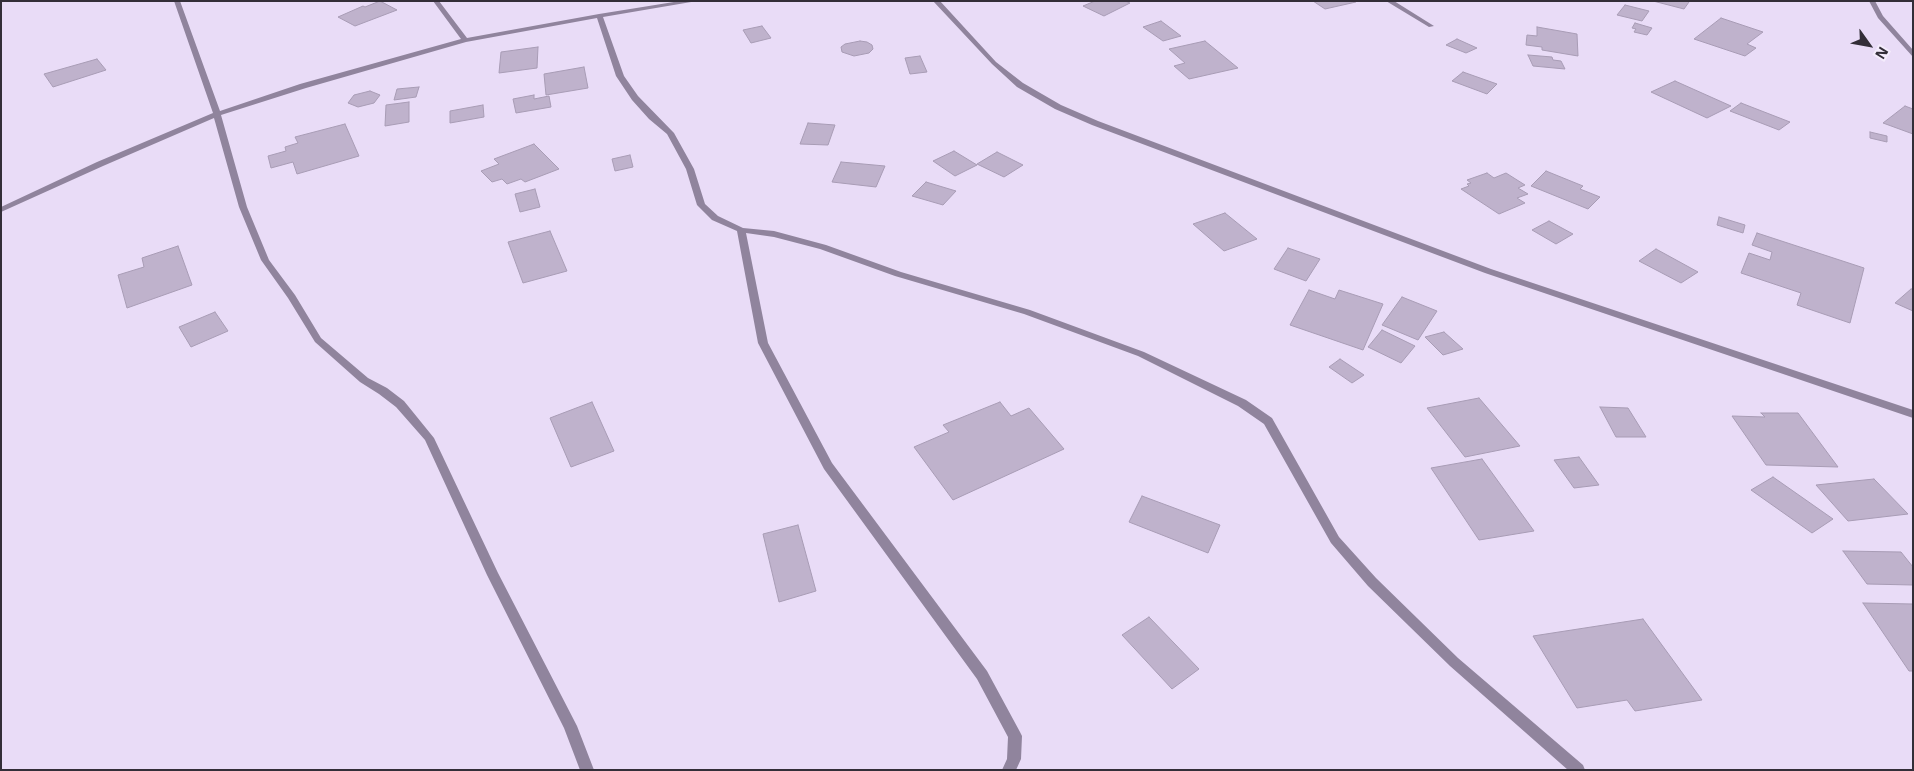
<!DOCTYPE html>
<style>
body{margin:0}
#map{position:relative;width:1914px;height:771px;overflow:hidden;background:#e9dcf7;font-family:"Noto Sans",sans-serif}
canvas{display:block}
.frame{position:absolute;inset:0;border:2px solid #332e38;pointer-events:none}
.north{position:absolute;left:1844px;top:20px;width:50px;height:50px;-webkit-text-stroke:4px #f4ecfc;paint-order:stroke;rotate:122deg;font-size:14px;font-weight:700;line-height:20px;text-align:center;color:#332e38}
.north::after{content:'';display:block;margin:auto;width:18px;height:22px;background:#332e38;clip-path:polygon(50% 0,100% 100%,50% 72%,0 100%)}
</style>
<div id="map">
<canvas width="1914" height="771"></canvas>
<div class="frame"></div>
<div class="north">N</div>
</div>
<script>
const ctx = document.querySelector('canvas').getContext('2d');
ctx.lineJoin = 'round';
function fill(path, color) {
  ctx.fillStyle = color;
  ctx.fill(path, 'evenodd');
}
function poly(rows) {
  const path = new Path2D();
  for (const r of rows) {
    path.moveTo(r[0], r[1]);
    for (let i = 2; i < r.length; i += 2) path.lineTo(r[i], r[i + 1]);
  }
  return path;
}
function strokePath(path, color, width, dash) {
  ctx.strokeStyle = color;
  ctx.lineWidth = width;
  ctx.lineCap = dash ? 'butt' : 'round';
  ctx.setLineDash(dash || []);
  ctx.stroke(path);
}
const building = poly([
 [380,1,397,10,355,26,338,17,363,6,365,7,380,1],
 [1095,1,1125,1,1130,3,1104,16,1083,6,1095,1],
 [1313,1,1355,1,1356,2,1325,9,1313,1],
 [1653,1,1688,1,1689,2,1684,9,1653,1],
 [1625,5,1649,11,1642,21,1617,15,1625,5],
 [1721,18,1763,32,1747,44,1756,48,1745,56,1694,39,1721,18],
 [1161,21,1181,36,1163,41,1143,27,1161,21],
 [1635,23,1652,28,1647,35,1634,32,1636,29,1632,28,1635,23],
 [762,26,771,38,751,43,743,30,762,26],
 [1537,27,1577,34,1578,56,1542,50,1542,47,1526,45,1527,35,1537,36,1537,27],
 [1457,39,1477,48,1466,53,1446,45,1457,39],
 [860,41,867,42,872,45,873,49,869,53,854,56,842,52,841,47,845,44,860,41],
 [1205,41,1238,68,1189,79,1174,66,1185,63,1169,49,1205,41],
 [538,47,537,68,499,73,501,52,538,47],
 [1528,55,1552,57,1553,60,1561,61,1565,69,1533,66,1528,55],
 [920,56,927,72,910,74,905,58,920,56],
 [97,59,106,70,53,87,44,74,97,59],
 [584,67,588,88,546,95,544,74,584,67],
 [1463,72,1497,84,1487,94,1452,81,1463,72],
 [1675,81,1731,106,1707,118,1651,92,1675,81],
 [419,87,416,97,394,100,397,89,419,87],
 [370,91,380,95,374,103,358,107,348,103,354,95,370,91],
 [534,95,534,99,549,96,551,107,516,113,513,99,534,95],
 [409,102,409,122,385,126,386,105,409,102],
 [1741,103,1790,122,1779,130,1730,111,1741,103],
 [483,105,484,117,450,123,450,111,483,105],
 [1905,106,1913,109,1913,134,1883,123,1905,106],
 [808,123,835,125,828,145,800,144,808,123],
 [345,124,359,156,297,174,293,162,271,168,268,156,286,151,285,147,298,143,295,137,345,124],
 [1870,132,1887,136,1887,142,1870,138,1870,132],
 [534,144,559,169,525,182,521,179,507,184,502,179,492,182,481,171,499,164,494,159,534,144],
 [954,151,977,165,955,176,933,161,954,151],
 [997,152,1023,165,1004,177,977,164,997,152],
 [630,155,633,167,615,171,612,159,630,155],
 [841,162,885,166,876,187,832,182,841,162],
 [1546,171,1583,186,1580,189,1600,197,1588,209,1531,186,1546,171],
 [1487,173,1494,178,1506,173,1525,185,1518,188,1528,194,1517,198,1525,203,1499,214,1461,189,1469,186,1467,184,1471,183,1467,180,1487,173],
 [926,182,956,191,943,205,912,196,926,182],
 [535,189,540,207,520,212,515,194,535,189],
 [1225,213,1257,239,1224,251,1193,224,1225,213],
 [1719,217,1745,225,1743,233,1717,225,1719,217],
 [1549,221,1573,234,1556,244,1532,230,1549,221],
 [550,231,567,271,523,283,508,242,550,231],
 [1757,233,1864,268,1850,323,1797,305,1801,293,1741,273,1749,253,1770,260,1772,252,1752,245,1757,233],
 [178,246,192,285,127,308,118,275,144,267,142,258,178,246],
 [1288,248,1320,259,1306,281,1274,269,1288,248],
 [1656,249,1698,272,1681,283,1639,261,1656,249],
 [1911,289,1913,289,1913,311,1895,303,1911,289],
 [1309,290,1335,299,1339,290,1383,304,1363,350,1290,325,1309,290],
 [1402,297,1437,311,1418,340,1382,325,1402,297],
 [215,312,228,331,191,347,179,327,215,312],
 [1382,330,1415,346,1401,363,1368,347,1382,330],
 [1444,332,1463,349,1443,355,1425,337,1444,332],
 [1340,359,1364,375,1352,383,1329,367,1340,359],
 [1479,398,1520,446,1465,457,1427,408,1479,398],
 [592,402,614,451,571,467,550,418,592,402],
 [1000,402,1011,416,1029,408,1064,449,953,500,914,447,949,432,943,425,1000,402],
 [1600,407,1628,408,1646,437,1616,437,1600,407],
 [1761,413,1798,413,1838,467,1766,465,1732,416,1765,417,1761,413],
 [1579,457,1599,485,1574,488,1554,460,1579,457],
 [1482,459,1534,531,1479,540,1431,468,1482,459],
 [1773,477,1833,519,1812,533,1751,490,1773,477],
 [1874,479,1908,514,1848,521,1816,485,1874,479],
 [1142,496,1220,525,1208,553,1129,522,1142,496],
 [798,525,816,591,779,602,763,534,798,525],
 [1843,551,1901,552,1913,567,1913,585,1867,584,1843,551],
 [1863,603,1913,604,1913,671,1909,671,1863,603],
 [1149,617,1199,669,1172,689,1122,635,1149,617],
 [1643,619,1702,700,1635,711,1627,700,1577,708,1533,636,1643,619]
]);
const street = poly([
 [174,1,180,1,220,111,300,84,461,39,433,1,439,1,467,38,599,14,680,1,697,1,603,17,624,76,638,96,674,133,694,169,705,204,718,216,743,228,774,231,826,245,901,272,1030,310,1144,352,1246,400,1272,418,1339,537,1376,578,1458,658,1583,765,1585,770,1568,770,1450,666,1368,586,1331,543,1264,424,1238,406,1138,356,1024,314,895,276,820,249,774,237,746,233,768,343,832,463,987,671,1020,732,1022,736,1021,759,1016,770,1002,770,1007,759,1008,737,977,679,824,469,758,343,737,231,712,220,697,205,686,169,667,134,649,119,632,100,616,76,597,18,466,42,306,88,221,115,247,207,269,260,295,295,321,338,368,378,387,388,404,401,434,438,498,573,577,726,594,770,580,770,564,728,487,575,425,440,396,407,379,394,360,382,315,342,288,298,261,260,239,207,214,118,103,166,1,212,1,207,97,162,213,113,174,1],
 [933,1,940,1,996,62,1023,83,1061,105,1098,121,1491,269,1913,410,1913,418,1485,273,1092,125,1055,109,1017,87,992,64,933,1],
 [1386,1,1394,1,1434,26,1429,27,1386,1],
 [1869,1,1875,1,1883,16,1913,50,1913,57,1878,18,1869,1]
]);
fill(building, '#bfb2cc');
strokePath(building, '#a89cb5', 1);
fill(street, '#90849d');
</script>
